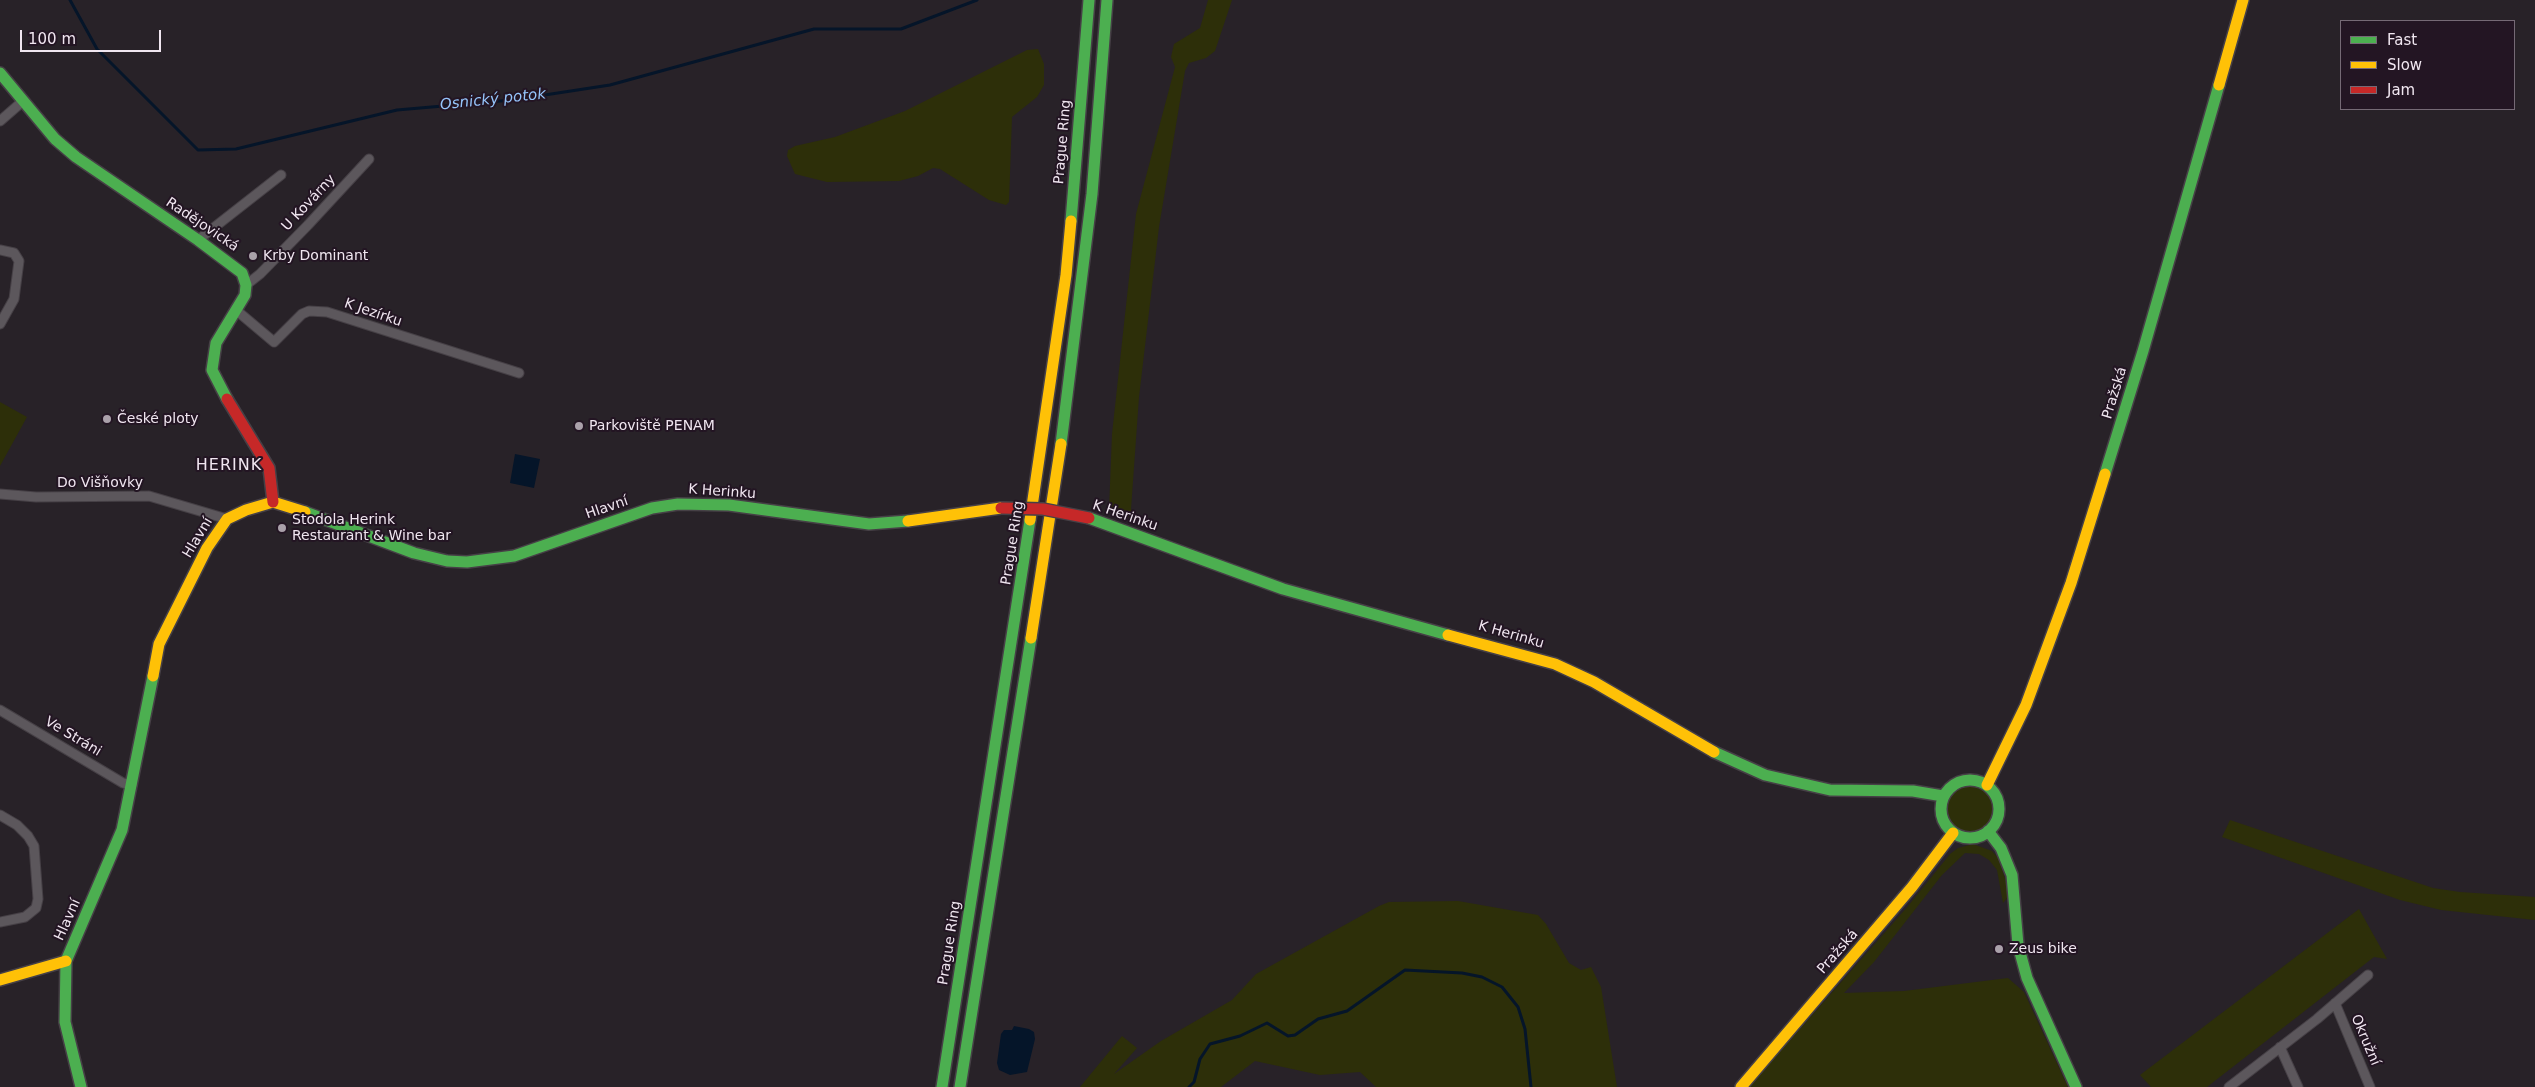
<!DOCTYPE html>
<meta charset="utf-8">
<style>
body{margin:0}
#map{position:relative;width:2535px;height:1087px;overflow:hidden;background:#282228;font-family:"DejaVu Sans",sans-serif}
canvas{display:block}
.legend{position:absolute;left:2340px;top:20px;width:175px;height:90px;box-sizing:border-box;background:#231523;border:1px solid #756975;margin:0;padding:6px 9px;list-style:none;font-size:15px;color:#f0e6f0}
.legend li{display:flex;align-items:center;gap:10px;height:25px}
.legend b{width:25px;border:1px solid #756975}
.scale{position:absolute;left:20px;top:30px;width:141px;height:22px;box-sizing:border-box;border:2px solid #f0e6f0;border-top:0;padding-left:6px;font-size:15px;line-height:18px;white-space:nowrap;color:#f0e6f0;-webkit-text-stroke:4px #231523;paint-order:stroke}
</style>
<div id="map">
<canvas width="2535" height="1087"></canvas>
<ul class="legend">
<li><b style="height:6px;background:#4caf50"></b>Fast</li>
<li><b style="height:6px;background:#ffc107"></b>Slow</li>
<li><b style="height:6px;background:#c62828"></b>Jam</li>
</ul>
<div class="scale">100 m</div>
</div>
<script>
const ctx = document.querySelector('canvas').getContext('2d');
ctx.lineJoin = 'round';
function fill(path, color) {
  ctx.fillStyle = color;
  ctx.fill(path, 'evenodd');
}
function poly(rows) {
  const path = new Path2D();
  for (const r of rows) {
    if (r.length === 3) {
      path.moveTo(r[0] + r[2], r[1]);
      path.arc(r[0], r[1], r[2], 0, 2 * Math.PI);
      continue;
    }
    path.moveTo(r[0], r[1]);
    for (let i = 2; i < r.length; i += 2) path.lineTo(r[i], r[i + 1]);
  }
  return path;
}
function strokePath(path, color, width, dash) {
  ctx.strokeStyle = color;
  ctx.lineWidth = width;
  ctx.lineCap = dash ? 'butt' : 'round';
  ctx.setLineDash(dash || []);
  ctx.stroke(path);
}
function label(font, color, halo, rows, align = 'center') {
  ctx.font = font + ' "DejaVu Sans",sans-serif';
  ctx.lineWidth = 4;
  ctx.setLineDash([]);
  ctx.textBaseline = 'middle';
  ctx.strokeStyle = halo;
  ctx.fillStyle = color;
  for (const [text, x, y, turn = 0] of rows) {
    ctx.save();
    ctx.translate(x, y);
    ctx.rotate((+turn || 0) * Math.PI / 180);
    ctx.textAlign = isNaN(turn) ? turn : align;
    if (halo) ctx.strokeText(text, 0, 0);
    ctx.fillText(text, 0, 0);
    ctx.restore();
  }
}
const green = poly([
 [1208,0,1232,0,1215,51,1206,58,1189,63,1185,71,1159,227,1139,397,1131,509,1141,522,1109,510,1112,434,1136,214,1175,67,1171,57,1174,44,1200,28],
 [1038,49,1044,64,1044,85,1037,97,1012,117,1009,202,1006,205,989,200,940,169,933,168,918,176,899,181,827,182,795,174,787,156,788,150,795,146,835,137,905,111,1027,50],
 [0,402,27,417,0,466],
 [1970,809,23],
 [2230,820,2433,888,2460,892,2535,897,2535,920,2441,910,2400,900,2222,837],
 [1973,844,1992,851,1998,858,2008,887,2008,897,2003,903,1997,870,1989,860,1979,854,1965,853,1942,875,1874,962,1844,993,1904,991,2008,978,2024,992,2068,1087,1749,1087,1908,906,1950,854,1958,848],
 [1458,901,1538,915,1546,924,1569,963,1581,970,1591,967,1601,987,1617,1087,1376,1087,1360,1072,1320,1075,1255,1061,1221,1087,1080,1087,1122,1036,1137,1048,1114,1074,1161,1041,1232,1000,1256,974,1379,906,1389,902],
 [2359,909,2387,959,2374,957,2207,1087,2151,1087,2140,1075]
]);
const water = poly([
 [515,454,540,459,534,488,510,483],
 [1014,1026,1029,1029,1034,1032,1035,1039,1027,1072,1010,1075,999,1070,997,1063,1001,1034,1004,1030,1012,1030]
]);
const stream = poly([
 [70,0,97,49,198,150,236,149,397,110,512,100,610,85,814,29,901,29,977,0],
 [1189,1087,1194,1082,1200,1059,1210,1044,1240,1036,1267,1023,1288,1036,1295,1035,1318,1019,1347,1011,1405,970,1462,973,1482,977,1502,987,1518,1007,1525,1029,1531,1087]
]);
const street = poly([
 [0,121,23,101],
 [198,240,281,175],
 [0,250,14,253,19,261,14,299,0,324],
 [246,285,260,274,308,225,369,159],
 [236,310,274,342,302,314,309,311,327,312,519,373],
 [0,494,36,497,149,496,227,519],
 [0,710,123,783,132,785],
 [0,815,17,825,28,836,34,846,38,899,36,908,25,917,0,922],
 [2335,1003,2370,1087],
 [2280,1047,2298,1087],
 [2229,1087,2317,1019,2368,975]
]);
const fast = poly([
 [0,73,55,139,76,157,198,240,242,273,246,285,245,295,216,343,212,370,227,399],
 [1071,221,1089,0],
 [1061,444,1092,194,1107,0],
 [2105,474,2143,351,2219,85],
 [305,512,414,553,447,561,467,562,514,556,652,508,678,504,729,505,869,524,908,521],
 [1089,518,1283,589,1448,635],
 [1714,752,1765,775,1830,790,1913,791,1943,796],
 [1970,809,29],
 [1988,831,2001,848,2012,875,2018,945,2027,978,2076,1087],
 [81,1087,65,1022,66,961,122,830,153,676],
 [942,1087,1030,520],
 [960,1087,1031,638]
]);
const slow = poly([
 [2219,85,2243,0],
 [1030,520,1066,275,1071,221],
 [908,521,1001,508],
 [1448,635,1555,664,1594,682,1714,752],
 [1031,638,1061,444],
 [153,676,159,644,207,548,227,519,246,510,273,502,305,512],
 [1987,785,2026,705,2071,583,2105,474],
 [0,980,66,961],
 [1741,1087,1912,887,1953,833]
]);
const jam = poly([
 [227,399,269,468,273,502]
]);
const jamBridge = poly([
 [1001,508,1043,509,1089,518]
]);
const markers = [
 [253,256,5,"#aaa1aa"],
 [107,419,5,"#aaa1aa"],
 [579,426,5,"#aaa1aa"],
 [282,528,5,"#aaa1aa"],
 [1999,949,5,"#aaa1aa"]
];
const streetNames = [
 ["Prague Ring",1063,142,-85],
 ["U Kovárny",309,203,-47],
 ["Radějovická",202,225,34],
 ["K Jezírku",373,313,19],
 ["Pražská",2115,393,-73],
 ["Do Višňovky",100,483],
 ["K Herinku",722,492,4],
 ["Hlavní",607,508,-19],
 ["K Herinku",1125,516,19],
 ["Hlavní",198,538,-59],
 ["Prague Ring",1013,543,-81],
 ["K Herinku",1511,635,16],
 ["Ve Stráni",73,737,31],
 ["Hlavní",68,920,-66],
 ["Prague Ring",950,943,-81],
 ["Pražská",1838,952,-49],
 ["Okružní",2365,1040,67]
];
const poiNames = [
 ["Krby Dominant",263,256],
 ["České ploty",117,419],
 ["Parkoviště PENAM",589,426],
 ["Stodola Herink",292,520],
 ["Restaurant & Wine bar",292,536],
 ["Zeus bike",2009,949]
];
const waterNames = [
 ["Osnický potok",493,100,-6]
];
const quarterNames = [
 ["HERINK",229,466]
];
fill(green, '#2d2f09');
fill(water, '#051529');
strokePath(stream, '#051529', 3);
strokePath(street, '#464046', 11);
strokePath(fast, '#464046', 14);
strokePath(slow, '#464046', 14);
strokePath(jam, '#464046', 14);
strokePath(street, '#5c575c', 9);
strokePath(fast, '#4caf50', 11);
strokePath(slow, '#ffc107', 11);
strokePath(jam, '#c62828', 11);
strokePath(jamBridge, '#464046', 14, []);
strokePath(jamBridge, '#c62828', 11);
for (const [x, y, r, color] of markers) {
  const dot = new Path2D();
  dot.arc(x, y, r, 0, 2 * Math.PI);
  ctx.fillStyle = color;
  ctx.fill(dot);
  strokePath(dot, '#231523', 2);
}
label('14px', '#f0e6f0', '#231523', streetNames);
label('14px', '#f0e6f0', '#231523', poiNames, 'left');
label('italic 15px', '#95c5fb', '#231523', waterNames);
ctx.letterSpacing = '1px';
label('16px', '#f0e6f0', '#231523', quarterNames);
ctx.letterSpacing = '0px';
</script>
